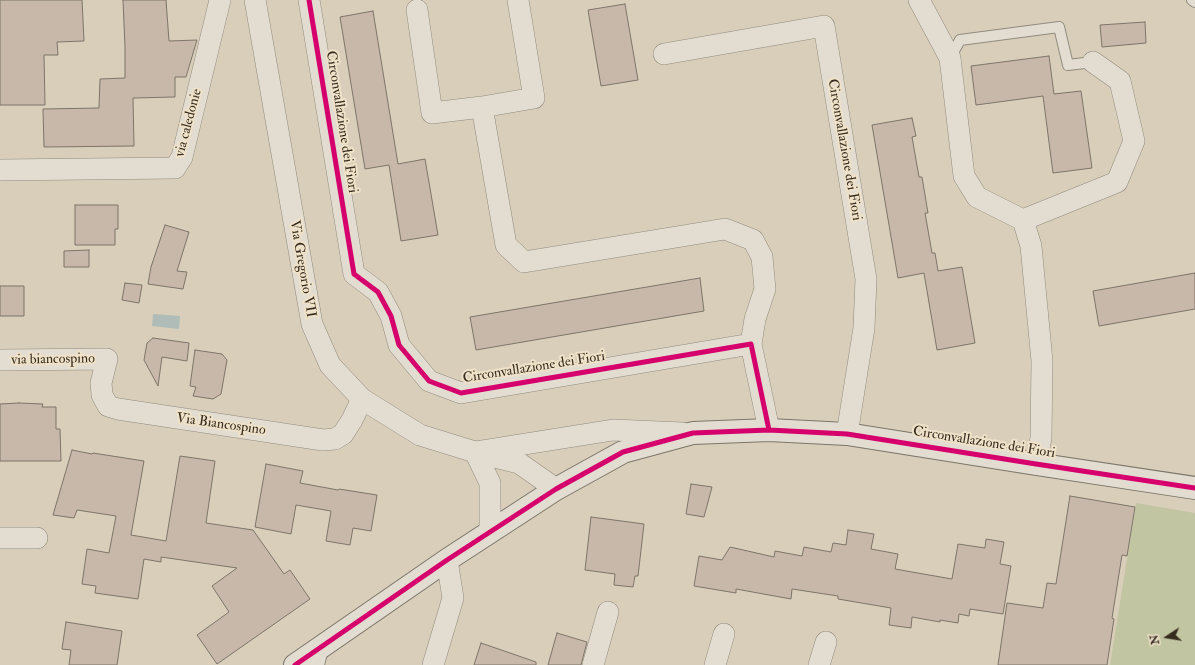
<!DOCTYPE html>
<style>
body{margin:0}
#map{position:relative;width:1195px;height:665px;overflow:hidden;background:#d9ceb9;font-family:"IM FELL Double Pica",serif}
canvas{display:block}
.north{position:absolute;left:1147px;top:617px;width:40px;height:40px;-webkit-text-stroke:3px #efe2c9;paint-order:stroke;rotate:258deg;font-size:11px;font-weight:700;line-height:16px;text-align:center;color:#372d1f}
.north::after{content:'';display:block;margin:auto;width:14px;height:18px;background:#372d1f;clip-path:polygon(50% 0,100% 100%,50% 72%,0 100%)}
</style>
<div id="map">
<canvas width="1195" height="665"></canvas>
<div class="north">N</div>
</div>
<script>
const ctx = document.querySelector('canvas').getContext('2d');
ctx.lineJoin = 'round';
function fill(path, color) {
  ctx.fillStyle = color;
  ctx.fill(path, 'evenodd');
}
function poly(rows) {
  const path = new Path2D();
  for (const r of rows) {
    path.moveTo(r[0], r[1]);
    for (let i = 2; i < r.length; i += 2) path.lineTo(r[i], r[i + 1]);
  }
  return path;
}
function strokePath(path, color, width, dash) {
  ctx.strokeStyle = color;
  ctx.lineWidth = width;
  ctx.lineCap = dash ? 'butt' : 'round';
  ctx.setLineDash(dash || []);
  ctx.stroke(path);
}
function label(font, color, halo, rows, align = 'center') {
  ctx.font = font + ' "IM FELL Double Pica",serif';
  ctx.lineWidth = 4;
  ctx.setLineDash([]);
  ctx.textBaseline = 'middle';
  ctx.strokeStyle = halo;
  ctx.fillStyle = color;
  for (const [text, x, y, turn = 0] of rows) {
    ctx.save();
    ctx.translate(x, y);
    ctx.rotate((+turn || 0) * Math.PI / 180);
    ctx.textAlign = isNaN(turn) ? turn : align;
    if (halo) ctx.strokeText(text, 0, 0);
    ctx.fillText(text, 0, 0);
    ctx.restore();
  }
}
const green = poly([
 [1136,503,1195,513,1195,665,1110,665]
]);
const water = poly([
 [153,314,180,316,179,329,152,326]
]);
const building = poly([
 [0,0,82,0,84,41,57,42,58,55,44,55,45,105,0,105,0,0],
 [123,0,166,0,169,41,197,40,186,77,175,77,175,97,133,98,134,146,44,147,43,109,99,108,100,79,125,78,125,47,123,0],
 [625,4,638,80,601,86,588,10,625,4],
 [373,11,398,164,425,159,438,235,401,241,389,165,365,169,340,17,373,11],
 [1145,22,1146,43,1102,47,1100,25,1145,22],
 [1049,56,1054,94,1081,91,1092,168,1053,173,1043,96,976,105,971,66,1049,56],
 [912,118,916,136,912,137,919,177,922,177,928,213,925,213,932,253,935,253,938,271,962,267,975,343,937,350,924,273,898,278,872,125,912,118],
 [75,205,118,205,118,229,115,229,115,245,75,245,75,205],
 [165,225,189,232,177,271,187,272,183,289,148,284,151,267,165,225],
 [89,250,89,267,64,267,64,251,89,250],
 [1195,273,1195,309,1099,326,1093,291,1195,273],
 [700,278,704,311,476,350,470,317,700,278],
 [125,283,142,285,139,303,122,300,125,283],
 [0,286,24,286,24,316,0,316,0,286],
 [153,338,189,343,187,361,162,357,158,386,144,360,147,343,153,338],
 [195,350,222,354,227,360,221,394,213,399,193,396,196,387,190,386,195,350],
 [19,403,43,404,42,407,56,407,56,429,60,429,61,461,0,461,0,404,19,403],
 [72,450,92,454,93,453,144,461,131,535,166,541,180,456,215,461,206,523,253,530,284,574,290,570,310,599,217,664,197,635,229,612,212,586,237,568,161,557,161,562,144,559,138,599,95,593,96,586,82,584,87,549,109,553,116,516,77,510,74,518,53,515,72,450],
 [266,464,303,471,300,483,338,490,339,489,377,495,371,531,353,528,350,545,326,541,331,511,296,505,291,534,255,527,266,464],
 [691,484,712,487,704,517,686,514,691,484],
 [1070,496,1135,507,1127,556,1122,555,1112,618,1114,619,1107,665,998,665,1007,603,1043,608,1047,583,1056,584,1070,496],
 [591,517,644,524,638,576,635,576,633,587,614,585,615,574,585,570,591,517],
 [848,530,874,534,871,549,898,554,895,569,952,579,958,544,985,548,986,539,1004,542,1000,564,1011,566,1003,614,970,609,969,616,959,614,958,623,940,620,940,622,912,617,911,628,889,625,891,608,838,599,838,596,792,589,791,599,736,589,736,593,694,586,699,556,722,560,730,547,774,557,775,551,802,556,804,547,831,552,833,543,846,545,848,530],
 [66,622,122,631,117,665,69,665,71,650,62,649,66,622],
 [557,633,587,642,581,665,548,665,557,633],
 [481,643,536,662,536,665,474,665,481,643]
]);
const lane = poly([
 [1192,0,1195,2],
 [950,58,960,40,1059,27,1068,65,1093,62],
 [319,665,323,649]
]);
const street = poly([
 [255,0,312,324,330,365,362,399,420,435,475,452,519,463,556,489],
 [309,0,354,274,378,292,391,316,399,345,429,381,461,393,751,344,769,430],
 [919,0,950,58,964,176,977,197,1023,220,1031,246,1042,361,1041,438,1036,464],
 [417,10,432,113,482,107,506,245,524,262,725,229,753,240,762,257,765,289,755,319,751,344],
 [664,54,824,26,866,279,864,328,847,434],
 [482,107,534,98,518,0],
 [0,170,175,168,182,157,220,0],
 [1023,220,1117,182,1134,141,1120,81,1093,62],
 [0,360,107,359,101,383,102,395,108,406,118,409,323,440,335,439,343,434,352,420,362,399],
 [490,532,490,483,475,452,613,430,683,433],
 [0,538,37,538],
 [433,665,453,598,447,560],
 [593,665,608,612],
 [715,665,724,634],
 [819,665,826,642]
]);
const secondary = poly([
 [295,665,447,560,556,489,623,452,693,433,769,430,847,434,1036,464,1195,488]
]);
const cycleway = poly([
 [309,0,354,274,378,292,391,316,399,345,429,381,461,393,751,344,769,430],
 [295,665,447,560,556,489,623,452,693,433,769,430,847,434,1036,464,1195,488]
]);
const streetNames = [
 ["Circonvallazione dei Fiori",341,122,81],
 ["via caledonie",189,123,-75],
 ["Circonvallazione dei Fiori",844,150,80],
 ["Via Gregorio VII",302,269,80],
 ["via biancospino",53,360,-1],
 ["Circonvallazione dei Fiori",534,368,-9],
 ["Via Biancospino",221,425,8],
 ["Circonvallazione dei Fiori",984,443,9]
];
fill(green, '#c2c5a1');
fill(water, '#afbcb7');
fill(building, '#c8b8aa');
strokePath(building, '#7c7569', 1);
strokePath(lane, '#928b7e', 12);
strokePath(street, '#928b7e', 22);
strokePath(secondary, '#7c7569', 24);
strokePath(lane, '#e2dcd1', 10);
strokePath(street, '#e2dcd1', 21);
strokePath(secondary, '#e2dcd1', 22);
strokePath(cycleway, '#d6006c', 5);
label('14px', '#372d1f', '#efe2c9', streetNames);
</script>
